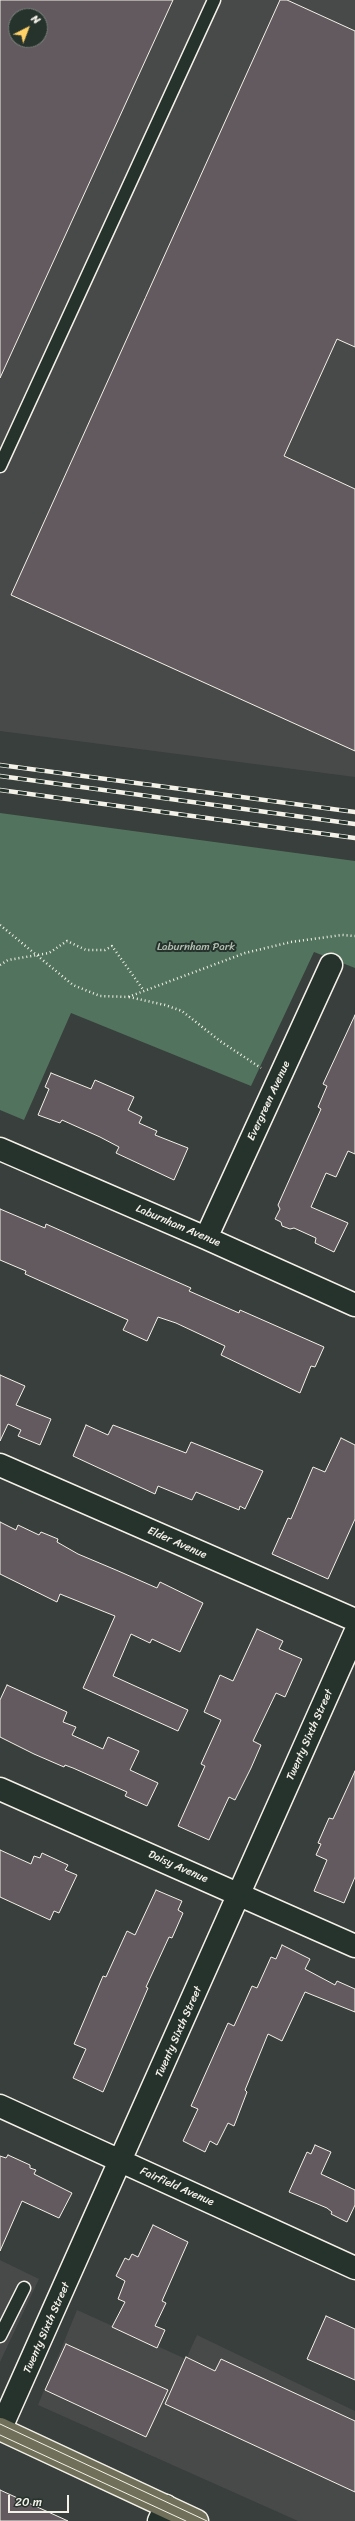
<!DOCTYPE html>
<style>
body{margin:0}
#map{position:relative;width:355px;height:2521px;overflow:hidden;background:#383f3c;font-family:Sriracha,sans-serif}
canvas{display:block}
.north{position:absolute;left:8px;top:8px;width:40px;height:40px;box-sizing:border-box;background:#26332d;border:1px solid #787f78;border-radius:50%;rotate:42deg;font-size:11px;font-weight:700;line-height:16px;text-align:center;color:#f4f1e8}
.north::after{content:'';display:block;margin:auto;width:14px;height:18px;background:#ffd166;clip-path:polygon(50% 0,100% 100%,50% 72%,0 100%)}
.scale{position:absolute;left:8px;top:2495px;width:61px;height:18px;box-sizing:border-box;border:2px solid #f4f1e8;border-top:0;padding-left:5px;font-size:12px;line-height:14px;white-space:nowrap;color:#f4f1e8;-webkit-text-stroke:3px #26332d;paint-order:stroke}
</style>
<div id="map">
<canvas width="355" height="2521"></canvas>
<div class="north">N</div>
<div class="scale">20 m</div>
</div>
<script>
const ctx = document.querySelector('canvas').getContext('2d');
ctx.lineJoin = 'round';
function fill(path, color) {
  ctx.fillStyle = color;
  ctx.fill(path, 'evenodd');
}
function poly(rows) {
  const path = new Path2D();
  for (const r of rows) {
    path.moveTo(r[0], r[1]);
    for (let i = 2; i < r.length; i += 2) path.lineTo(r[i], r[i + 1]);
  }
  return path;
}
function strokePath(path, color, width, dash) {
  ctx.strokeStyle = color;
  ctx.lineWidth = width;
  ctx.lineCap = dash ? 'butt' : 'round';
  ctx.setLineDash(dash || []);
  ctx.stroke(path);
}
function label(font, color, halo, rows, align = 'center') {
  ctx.font = font + ' Sriracha,sans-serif';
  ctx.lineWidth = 4;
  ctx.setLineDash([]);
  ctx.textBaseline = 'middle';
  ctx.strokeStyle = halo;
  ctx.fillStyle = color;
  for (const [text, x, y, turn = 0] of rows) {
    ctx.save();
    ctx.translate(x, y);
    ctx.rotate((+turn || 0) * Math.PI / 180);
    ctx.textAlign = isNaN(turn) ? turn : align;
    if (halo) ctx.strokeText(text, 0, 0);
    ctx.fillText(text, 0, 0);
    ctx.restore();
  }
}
const built = poly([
 [0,0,355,0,355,777,0,731],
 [16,16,40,16,40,40,16,40],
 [0,2260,39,2279,0,2362],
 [77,2310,186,2359,197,2335,355,2411,355,2521,298,2521,38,2405]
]);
const green = poly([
 [0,813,355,861,355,968,314,952,251,1086,71,1013,24,1120,0,1110]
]);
const building = poly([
 [0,0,173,0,0,378,0,0],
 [16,16,40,16,40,40,16,40,16,16],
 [280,0,287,0,355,31,355,347,337,339,284,456,355,489,355,751,11,595,280,0],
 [355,1015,355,1154,348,1151,336,1177,326,1173,311,1207,348,1223,334,1252,315,1243,316,1238,294,1228,290,1229,282,1226,281,1222,275,1219,280,1209,278,1205,321,1109,318,1107,327,1086,323,1084,355,1015],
 [51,1073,91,1089,95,1080,134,1097,128,1110,142,1117,139,1123,157,1131,155,1135,188,1148,174,1180,116,1153,119,1147,100,1137,62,1120,60,1123,38,1115,49,1089,45,1087,51,1073],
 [0,1209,45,1228,46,1224,191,1288,189,1291,239,1313,240,1310,324,1347,315,1367,311,1366,300,1393,221,1355,225,1346,176,1323,158,1317,147,1341,123,1330,128,1320,25,1274,26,1271,0,1260,0,1209],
 [0,1375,25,1386,16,1405,51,1419,40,1445,18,1436,21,1430,8,1424,0,1441,0,1375],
 [86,1425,108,1435,113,1425,186,1453,191,1442,263,1471,245,1509,240,1506,239,1510,196,1492,192,1500,158,1486,155,1494,73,1456,86,1425],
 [341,1438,355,1445,355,1519,328,1579,272,1554,288,1518,291,1519,313,1467,325,1472,341,1438],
 [0,1522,16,1530,18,1525,39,1535,41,1532,58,1539,57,1542,78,1554,116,1570,157,1588,160,1582,203,1603,180,1652,152,1639,150,1643,131,1634,113,1676,188,1710,178,1731,83,1688,115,1616,60,1594,57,1602,0,1574,0,1522],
 [257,1629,283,1641,279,1649,302,1659,285,1697,276,1693,253,1741,261,1745,251,1768,235,1800,229,1797,209,1840,178,1826,205,1766,201,1764,221,1720,204,1712,220,1675,233,1681,257,1629],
 [7,1685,67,1712,63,1722,76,1727,72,1735,103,1749,108,1737,139,1751,130,1770,158,1783,147,1806,125,1796,127,1792,73,1768,65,1765,64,1767,34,1754,0,1737,0,1700,7,1685],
 [355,1771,355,1877,344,1903,314,1891,327,1860,316,1855,321,1844,318,1843,329,1818,333,1819,355,1771],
 [0,1850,31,1864,34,1856,40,1858,42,1853,68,1865,65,1870,77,1875,59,1913,54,1911,50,1920,0,1897,0,1850],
 [156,1890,182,1901,178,1910,183,1913,172,1938,169,1937,146,1987,148,1988,103,2092,73,2078,86,2049,74,2044,103,1976,106,1977,127,1931,135,1935,156,1890],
 [282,1945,310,1959,305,1969,335,1985,337,1981,355,1989,355,2012,305,1992,282,2041,268,2034,245,2090,247,2092,234,2126,228,2123,217,2145,210,2141,205,2152,183,2141,198,2109,191,2106,228,2023,234,2026,252,1986,257,1988,271,1957,276,1959,282,1945],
 [315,2145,331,2152,321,2174,355,2190,355,2205,347,2222,331,2214,332,2212,327,2208,289,2192,307,2152,311,2154,315,2145],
 [8,2155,30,2165,30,2168,36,2170,34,2174,72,2193,59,2218,22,2201,0,2251,0,2156,6,2158,8,2155],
 [153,2225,188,2242,162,2301,166,2303,155,2326,165,2330,157,2348,112,2327,125,2302,118,2299,125,2281,116,2276,125,2258,129,2260,132,2254,138,2257,153,2225],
 [326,2316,355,2329,355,2380,307,2359,326,2316],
 [66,2344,168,2390,146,2437,45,2390,66,2344],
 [186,2357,215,2371,221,2359,355,2421,355,2492,165,2404,186,2357],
 [0,2490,68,2521,0,2521,0,2490]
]);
const path = poly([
 [0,925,73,985,100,996,128,997,245,953,291,942,342,935,355,936],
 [0,965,8,960,49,953,67,941,86,950,105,950,112,946,144,991],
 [129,997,165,1005,182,1011,220,1041,261,1068]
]);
const service = poly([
 [0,466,214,0],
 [0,2336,24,2288]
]);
const minor = poly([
 [0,1149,206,1238,355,1305],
 [206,1238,331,965],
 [0,1789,355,1946],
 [0,2106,355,2268],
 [0,2430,355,1633],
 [159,2521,166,2506]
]);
const tertiary = poly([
 [0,1465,355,1620]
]);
const primary = poly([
 [0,2429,197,2521]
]);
const tram = poly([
 [0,2424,207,2521],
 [0,2435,186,2521]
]);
const rail = poly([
 [0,765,355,812],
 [0,776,355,824],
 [0,790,355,838]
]);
const parkNames = [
 ["Laburnham Park",196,947]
];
const streetNames = [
 ["Evergreen Avenue",269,1101,-65],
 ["Laburnham Avenue",178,1226,23],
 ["Elder Avenue",177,1543,24],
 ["Twenty Sixth Street",310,1735,-66],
 ["Daisy Avenue",178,1867,24],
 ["Twenty Sixth Street",179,2032,-66],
 ["Fairfield Avenue",177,2187,24],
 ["Twenty Sixth Street",47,2328,-66]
];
fill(built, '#484a49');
fill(green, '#52735e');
fill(building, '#635a5f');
strokePath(building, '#f4f1e8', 1);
strokePath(service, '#f4f1e8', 15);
strokePath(minor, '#f4f1e8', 25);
strokePath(tertiary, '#f4f1e8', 25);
strokePath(primary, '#f4f1e8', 25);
strokePath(path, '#f4f1e8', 2.5, [1, 3]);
strokePath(service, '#26332d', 12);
strokePath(minor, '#26332d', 22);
strokePath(tertiary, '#26332d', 22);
strokePath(primary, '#706f59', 22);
strokePath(tram, '#f4f1e8', 1);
strokePath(rail, '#f4f1e8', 4.5);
strokePath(rail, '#26332d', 3, [9]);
label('11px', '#b3bfb1', '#26332d', parkNames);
label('11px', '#f4f1e8', '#26332d', streetNames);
</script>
